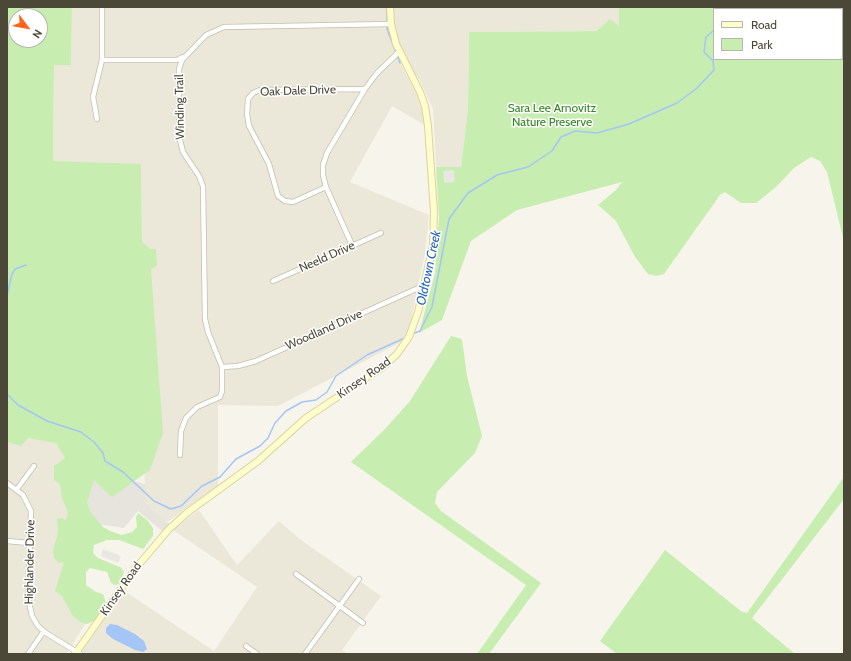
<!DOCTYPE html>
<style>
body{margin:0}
#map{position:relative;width:851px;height:661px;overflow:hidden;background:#f7f5eb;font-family:Cabin,sans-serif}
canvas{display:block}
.frame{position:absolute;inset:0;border:8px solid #4c4838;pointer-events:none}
.legend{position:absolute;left:713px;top:8px;width:130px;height:52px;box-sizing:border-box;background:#fff;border:1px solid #b7b6af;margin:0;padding:5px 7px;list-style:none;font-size:12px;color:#4c4838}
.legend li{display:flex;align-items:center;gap:8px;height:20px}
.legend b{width:20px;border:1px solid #b7b6af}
.north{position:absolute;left:8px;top:8px;width:40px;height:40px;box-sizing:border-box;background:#fff;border:1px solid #b7b6af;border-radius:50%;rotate:122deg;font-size:11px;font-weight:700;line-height:16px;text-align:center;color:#4c4838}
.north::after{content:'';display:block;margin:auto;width:14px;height:18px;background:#ff651a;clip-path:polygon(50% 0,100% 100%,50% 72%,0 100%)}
</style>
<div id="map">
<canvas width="851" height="661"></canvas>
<div class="frame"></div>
<ul class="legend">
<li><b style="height:5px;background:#fffccd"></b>Road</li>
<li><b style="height:11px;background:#c8edb1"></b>Park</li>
</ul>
<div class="north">N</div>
</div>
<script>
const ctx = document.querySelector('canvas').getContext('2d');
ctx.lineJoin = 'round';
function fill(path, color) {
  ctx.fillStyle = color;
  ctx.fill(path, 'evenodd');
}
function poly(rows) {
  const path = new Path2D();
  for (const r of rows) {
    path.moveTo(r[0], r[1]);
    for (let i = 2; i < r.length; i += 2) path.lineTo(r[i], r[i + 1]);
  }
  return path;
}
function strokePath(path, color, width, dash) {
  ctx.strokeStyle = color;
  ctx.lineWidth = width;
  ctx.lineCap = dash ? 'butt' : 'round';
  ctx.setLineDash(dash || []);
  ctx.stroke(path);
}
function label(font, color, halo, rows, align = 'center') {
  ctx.font = font + ' Cabin,sans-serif';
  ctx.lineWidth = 3;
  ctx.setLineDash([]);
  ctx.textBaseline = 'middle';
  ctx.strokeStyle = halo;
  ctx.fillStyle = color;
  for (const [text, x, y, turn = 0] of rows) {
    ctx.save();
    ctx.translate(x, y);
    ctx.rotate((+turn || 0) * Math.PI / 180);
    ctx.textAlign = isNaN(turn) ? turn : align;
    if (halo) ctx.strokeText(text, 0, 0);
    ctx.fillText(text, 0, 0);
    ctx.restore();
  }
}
const residential = poly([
 [72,7,619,7,619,31,469,32,468,109,461,167,436,167,433,109,420,81,402,54,395,33,387,29,398,59,418,97,430,128,392,106,350,182,429,215,425,253,407,339,278,406,218,405,218,486,167,522,145,504,141,165,53,162,54,65,71,65],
 [7,371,68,411,88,620,66,654,7,654],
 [199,510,237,565,279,521,301,540,381,596,342,650,348,654,80,654,123,590,214,651,257,587,173,530]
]);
const industrial = poly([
 [82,469,145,484,146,504,175,529,167,535,138,511,124,528,98,524,71,502]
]);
const green = poly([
 [7,7,72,7,71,65,54,65,53,161,141,164,142,242,150,249,156,249,157,266,151,269,163,433,150,470,112,497,94,480,87,503,91,513,103,527,110,531,122,535,132,532,137,527,136,517,138,513,147,520,153,528,153,536,143,549,119,540,107,540,94,545,93,553,98,558,122,568,124,573,119,584,115,585,111,583,107,572,90,568,86,572,86,585,96,592,103,594,106,603,94,621,87,624,80,622,73,616,62,596,55,591,64,562,58,563,54,557,53,551,58,532,57,519,62,518,66,520,68,512,62,498,60,484,54,480,54,466,65,458,56,443,28,438,21,446,7,442],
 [16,16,40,16,40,40,16,40],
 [619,7,844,7,844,242,827,172,820,161,811,157,794,168,775,188,756,203,741,203,725,192,720,195,664,274,657,276,648,274,635,257,616,221,598,205,616,190,622,182,517,210,471,241,442,320,419,333,435,273,439,218,436,167,461,167,468,109,469,32,597,31,610,19,619,26],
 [714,9,842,9,842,59,714,59],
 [451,336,462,339,467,376,482,436,475,453,437,492,435,503,441,511,541,583,489,654,477,654,526,585,351,462,385,429,410,401],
 [844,477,844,499,752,618,795,654,617,654,600,641,665,550,742,612,747,613]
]);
const parking = poly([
 [454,170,455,182,444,183,443,171],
 [103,549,121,556,118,563,101,556]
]);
const water = poly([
 [110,624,117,625,135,634,144,641,147,649,143,652,135,650,113,639,106,633,106,628]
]);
const stream = poly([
 [387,7,387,29,400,63],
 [772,9,773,7],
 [7,296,12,274,15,269,26,265],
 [412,334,420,331,432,307,449,219,468,193,497,175,528,167,552,151,561,137,575,131,597,133,629,124,677,103,697,88,714,70,713,61,704,52,706,37,714,30],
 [7,394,18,405,47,421,81,432,95,443,103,453,105,461,123,472,154,501,171,509,181,506,202,486,220,477,236,459,260,446,268,438,275,423,286,411,302,402,316,400,327,392,336,376,367,355,407,337]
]);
const street = poly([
 [102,7,102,60,177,60,183,57],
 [97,119,93,97,102,60],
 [326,187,293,202,285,201,278,196,269,164,249,126,247,114,248,99,253,93,260,90,365,89],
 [352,245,326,187,323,175,323,165,327,153,365,89,377,73,399,52],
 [273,281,381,233],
 [222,367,238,366,256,361,425,285],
 [180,455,181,431,186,418,197,407,220,397,222,391,222,367,208,332,205,319,203,186,199,176,183,152,179,136,179,69,182,60,206,35,224,27,391,24],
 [7,483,23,495,31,511,28,598,32,616,38,626,46,633,80,654],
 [17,489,34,466],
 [7,541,29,543],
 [296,574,363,623],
 [246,646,257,654],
 [28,654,44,631],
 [305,654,359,579]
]);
const secondary = poly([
 [75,654,135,569,169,529,188,512,258,461,306,418,384,366,397,354,409,337,418,312,433,246,434,212,428,126,425,106,420,92,396,44,391,24,390,7]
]);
const streetNames = [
 ["Oak Dale Drive",298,91,-2],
 ["Winding Trail",180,107,-91],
 ["Neeld Drive",327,257,-24],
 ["Woodland Drive",324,330,-24],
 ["Kinsey Road",364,378,-35],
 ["Highlander Drive",30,562,-89],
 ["Kinsey Road",121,589,-55]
];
const parkNames = [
 ["Sara Lee Arnovitz",552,108],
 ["Nature Preserve",552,122]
];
const waterNames = [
 ["Oldtown Creek",429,268,-78]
];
fill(residential, '#ebe8d9');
fill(industrial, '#e6e4dc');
fill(green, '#c8edb1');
fill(parking, '#e8e7e2');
fill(water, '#a4c6f7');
strokePath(stream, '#a4c6f7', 1.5);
strokePath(street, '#c3bfac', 6);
strokePath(secondary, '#dad498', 8);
strokePath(street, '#fff', 4.5);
strokePath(secondary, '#fffccd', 6);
label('12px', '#4c4838', '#fff', streetNames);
label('12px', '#388424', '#fff', parkNames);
label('italic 13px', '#2665c3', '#fff', waterNames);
</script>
